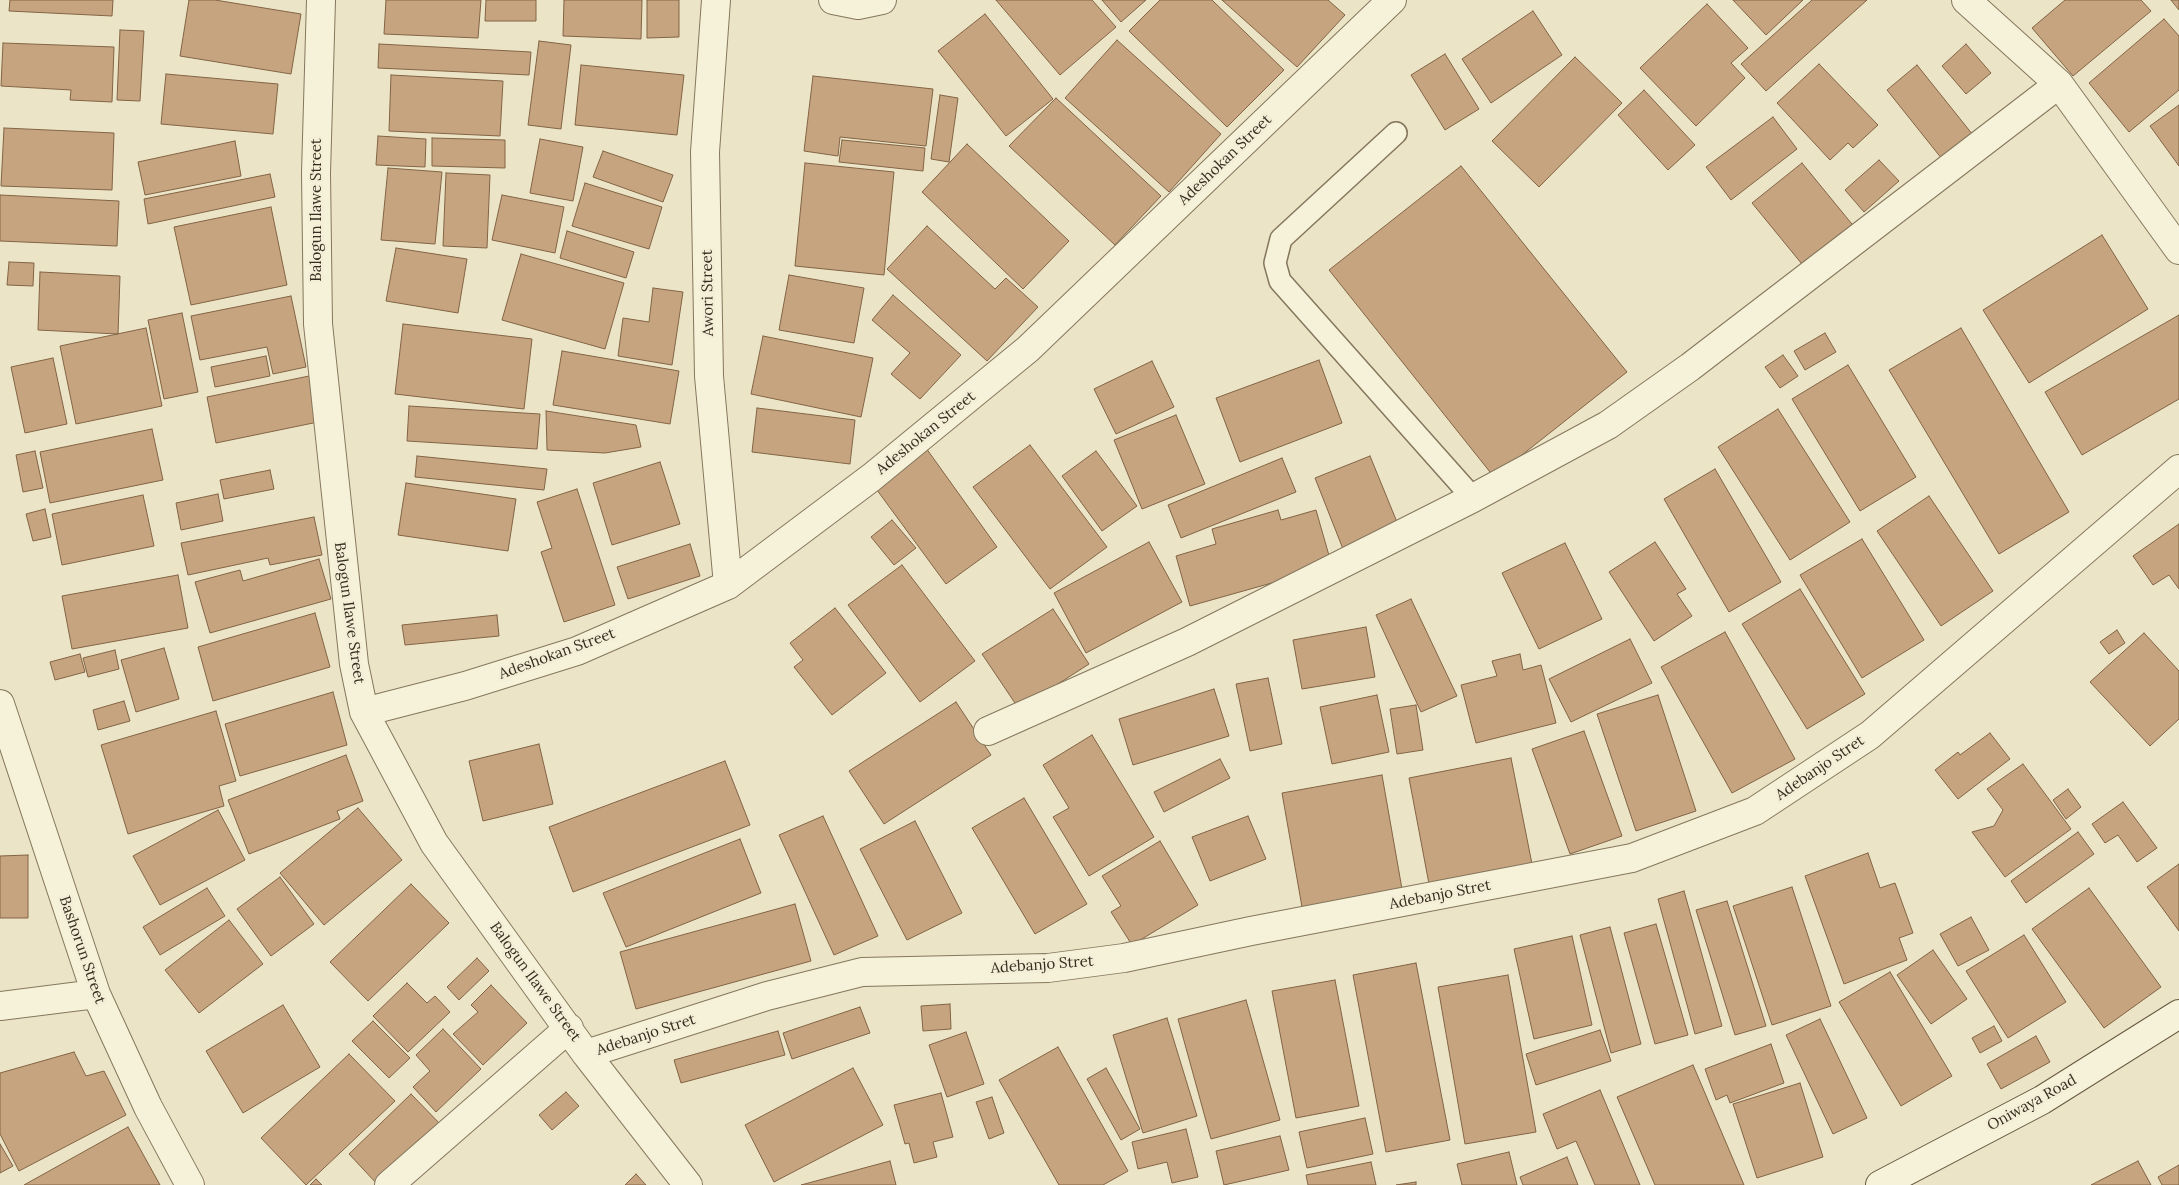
<!DOCTYPE html>
<style>
body{margin:0}
canvas{display:block;background:#ebe4c6}
</style>
<canvas width="2179" height="1185"></canvas>
<script>
const ctx = document.querySelector('canvas').getContext('2d');
ctx.lineJoin = 'round';
function fill(path, color) {
  ctx.fillStyle = color;
  ctx.fill(path, 'evenodd');
}
function poly(rows) {
  const path = new Path2D();
  for (const r of rows) {
    path.moveTo(r[0], r[1]);
    for (let i = 2; i < r.length; i += 2) path.lineTo(r[i], r[i + 1]);
  }
  return path;
}
function strokePath(path, color, width, dash) {
  ctx.strokeStyle = color;
  ctx.lineWidth = width;
  ctx.lineCap = dash ? 'butt' : 'round';
  ctx.setLineDash(dash || []);
  ctx.stroke(path);
}
function label(font, color, halo, rows, align = 'center') {
  ctx.font = font + ' Lora,serif';
  ctx.lineWidth = 5;
  ctx.setLineDash([]);
  ctx.textBaseline = 'middle';
  ctx.strokeStyle = halo;
  ctx.fillStyle = color;
  for (const [text, x, y, turn = 0] of rows) {
    ctx.save();
    ctx.translate(x, y);
    ctx.rotate((+turn || 0) * Math.PI / 180);
    ctx.textAlign = isNaN(turn) ? turn : align;
    if (halo) ctx.strokeText(text, 0, 0);
    ctx.fillText(text, 0, 0);
    ctx.restore();
  }
}
const building = poly([
 [10,0,113,0,112,16,9,11,10,0],
 [189,0,215,0,301,14,291,74,180,56,189,0],
 [386,0,481,0,478,38,384,34,386,0],
 [486,0,536,0,536,21,485,21,486,0],
 [564,0,642,0,641,39,563,36,564,0],
 [647,0,679,0,679,37,647,38,647,0],
 [996,0,1092,0,1116,27,1060,75,996,0],
 [1102,0,1146,0,1121,22,1102,0],
 [1160,0,1212,0,1284,70,1227,127,1129,31,1160,0],
 [1222,0,1328,0,1345,15,1297,67,1222,0],
 [1733,0,1803,0,1766,35,1733,0],
 [1812,0,1867,0,1766,91,1741,64,1812,0],
 [2065,0,2141,0,2151,11,2073,76,2032,28,2065,0],
 [2171,0,2179,0,2179,10,2171,0],
 [1707,4,1748,48,1731,63,1745,78,1696,126,1640,68,1707,4],
 [1533,11,1562,55,1491,103,1462,59,1533,11],
 [985,14,1053,99,1006,136,938,51,985,14],
 [2164,19,2179,36,2179,90,2129,132,2089,83,2164,19],
 [120,30,144,31,140,101,117,100,120,30],
 [1117,40,1221,134,1169,192,1065,98,1117,40],
 [539,41,571,45,561,129,528,125,539,41],
 [3,43,114,47,112,102,70,100,71,90,1,86,3,43],
 [379,44,531,52,529,75,378,68,379,44],
 [1966,44,1991,73,1966,94,1942,66,1966,44],
 [1445,54,1479,109,1445,130,1411,75,1445,54],
 [1575,57,1622,103,1539,187,1492,141,1575,57],
 [1819,64,1878,125,1853,148,1848,143,1830,160,1777,103,1819,64],
 [581,65,684,75,677,135,575,125,581,65],
 [1917,65,1973,135,1942,159,1887,90,1917,65],
 [166,74,278,84,273,134,161,124,166,74],
 [391,75,503,81,500,136,389,131,391,75],
 [813,76,933,89,926,146,840,137,838,156,804,151,813,76],
 [1644,90,1695,145,1668,170,1618,115,1644,90],
 [940,95,958,98,949,162,931,159,940,95],
 [1056,98,1161,196,1115,245,1009,146,1056,98],
 [2179,105,2179,166,2150,126,2179,105],
 [1773,117,1797,149,1731,200,1706,167,1773,117],
 [4,128,114,133,112,190,1,186,4,128],
 [378,136,426,139,425,167,376,165,378,136],
 [432,138,505,140,505,168,432,166,432,138],
 [540,139,583,147,573,201,530,193,540,139],
 [842,140,925,148,923,171,839,162,842,140],
 [235,141,241,176,145,195,138,162,235,141],
 [967,144,1069,241,1023,289,922,192,967,144],
 [603,151,673,175,663,202,593,177,603,151],
 [1879,160,1899,181,1864,212,1845,190,1879,160],
 [805,163,894,172,884,275,795,266,805,163],
 [1802,163,1856,229,1806,269,1752,203,1802,163],
 [1461,166,1627,372,1494,477,1329,270,1461,166],
 [388,168,442,172,435,244,381,240,388,168],
 [446,173,490,175,487,248,443,246,446,173],
 [270,174,275,197,148,224,144,199,270,174],
 [585,183,662,207,649,249,572,226,585,183],
 [0,195,119,201,117,246,0,241,0,195],
 [502,195,564,207,555,253,492,240,502,195],
 [271,207,287,285,191,305,174,227,271,207],
 [927,226,995,289,1006,278,1038,307,987,361,887,269,927,226],
 [567,231,634,252,626,278,560,258,567,231],
 [2102,235,2148,309,2029,383,1983,310,2102,235],
 [396,248,467,259,458,313,386,301,396,248],
 [521,254,624,283,605,349,502,320,521,254],
 [9,262,34,263,33,286,7,285,9,262],
 [40,272,120,276,118,334,38,330,40,272],
 [789,275,864,288,854,343,779,330,789,275],
 [653,288,683,292,672,365,618,356,623,318,649,322,653,288],
 [893,295,961,355,920,399,891,374,910,353,872,320,893,295],
 [291,296,306,367,273,374,267,347,200,360,191,316,291,296],
 [182,313,198,392,164,399,148,320,182,313],
 [2179,315,2179,399,2082,455,2045,392,2179,315],
 [403,324,532,339,524,409,395,394,403,324],
 [146,328,162,406,76,424,60,346,146,328],
 [1961,328,2069,512,1999,554,1889,370,1961,328],
 [1825,333,1836,352,1805,370,1794,351,1825,333],
 [763,336,873,358,861,417,751,394,763,336],
 [562,351,679,371,670,424,553,405,562,351],
 [1783,355,1798,376,1780,388,1765,367,1783,355],
 [266,356,270,376,215,387,211,367,266,356],
 [53,358,67,424,25,433,11,367,53,358],
 [1319,360,1342,423,1240,462,1216,398,1319,360],
 [1152,361,1174,407,1116,434,1094,389,1152,361],
 [1848,365,1916,477,1860,511,1792,399,1848,365],
 [314,375,323,421,216,443,207,397,314,375],
 [409,406,540,414,537,449,407,441,409,406],
 [757,408,855,420,850,464,752,452,757,408],
 [1778,409,1850,522,1790,560,1718,447,1778,409],
 [546,411,636,425,641,447,605,453,547,450,546,411],
 [1176,415,1205,484,1142,509,1114,440,1176,415],
 [152,429,163,480,50,503,40,452,152,429],
 [1030,445,1107,547,1050,589,973,487,1030,445],
 [926,448,997,547,946,584,874,486,926,448],
 [35,451,43,488,23,492,16,455,35,451],
 [1096,451,1137,506,1102,531,1062,476,1096,451],
 [417,456,547,469,544,490,415,477,417,456],
 [1370,456,1399,527,1343,549,1315,478,1370,456],
 [1282,458,1296,492,1181,538,1168,505,1282,458],
 [660,462,680,524,612,545,593,483,660,462],
 [1715,469,1781,582,1729,612,1664,499,1715,469],
 [270,470,274,489,224,499,220,480,270,470],
 [406,483,516,499,508,551,398,535,406,483],
 [577,489,615,605,564,622,541,552,552,548,537,502,577,489],
 [218,494,223,521,181,530,176,503,218,494],
 [143,495,154,546,62,565,52,514,143,495],
 [1929,496,1993,591,1941,626,1877,531,1929,496],
 [45,509,51,537,33,541,26,514,45,509],
 [1278,510,1281,520,1316,510,1332,566,1190,606,1176,556,1216,544,1212,529,1278,510],
 [314,517,322,555,270,565,268,558,188,575,181,543,314,517],
 [892,520,916,548,894,565,871,537,892,520],
 [2179,524,2179,589,2169,575,2153,585,2133,556,2179,524],
 [1862,539,1924,640,1862,678,1800,575,1862,539],
 [1149,542,1182,602,1086,653,1054,593,1149,542],
 [1655,542,1686,589,1677,594,1692,616,1654,641,1609,572,1655,542],
 [1565,543,1602,619,1539,649,1502,573,1565,543],
 [690,544,700,576,628,599,617,567,690,544],
 [319,559,331,599,210,633,195,582,240,570,243,581,319,559],
 [902,565,975,661,920,702,848,605,902,565],
 [178,575,188,628,72,649,62,596,178,575],
 [1800,589,1865,694,1807,729,1742,624,1800,589],
 [1411,599,1457,696,1421,712,1376,615,1411,599],
 [835,608,886,673,832,715,794,667,803,660,790,643,835,608],
 [1053,609,1089,664,1019,709,982,654,1053,609],
 [315,613,330,667,213,701,198,647,315,613],
 [497,615,499,636,405,645,402,625,497,615],
 [1366,627,1375,677,1302,689,1293,640,1366,627],
 [2117,630,2125,643,2109,654,2100,642,2117,630],
 [1725,632,1795,759,1732,793,1661,667,1725,632],
 [2144,633,2179,671,2179,719,2150,746,2090,682,2144,633],
 [1630,639,1652,683,1571,722,1549,679,1630,639],
 [164,648,179,699,136,712,121,660,164,648],
 [115,650,119,669,88,677,83,658,115,650],
 [80,654,85,672,55,680,50,662,80,654],
 [1520,654,1523,670,1541,665,1556,723,1476,743,1461,685,1497,676,1492,661,1520,654],
 [1268,678,1282,744,1250,751,1236,684,1268,678],
 [1214,689,1229,736,1133,765,1119,719,1214,689],
 [333,692,347,745,240,776,225,724,333,692],
 [1377,695,1389,752,1332,764,1320,707,1377,695],
 [1658,695,1696,811,1636,831,1597,714,1658,695],
 [124,701,130,721,98,730,93,710,124,701],
 [956,702,991,755,884,824,849,771,956,702],
 [1416,705,1423,750,1397,754,1390,709,1416,705],
 [216,711,236,781,219,786,224,806,128,834,101,745,216,711],
 [1584,731,1622,836,1570,854,1532,749,1584,731],
 [1990,733,2010,759,1958,799,1935,770,1958,752,1960,755,1990,733],
 [1092,735,1154,837,1089,876,1053,817,1069,808,1043,765,1092,735],
 [539,744,553,804,483,821,469,761,539,744],
 [346,755,363,801,337,811,340,819,249,854,228,800,346,755],
 [1511,758,1532,864,1429,884,1409,778,1511,758],
 [1220,759,1230,778,1164,812,1154,792,1220,759],
 [725,761,750,825,573,892,549,827,725,761],
 [2023,764,2071,829,2005,877,1972,832,1994,826,2003,810,1987,789,2023,764],
 [1382,775,1402,889,1302,907,1282,793,1382,775],
 [2068,789,2081,807,2066,819,2053,800,2068,789],
 [1024,798,1087,904,1035,934,972,828,1024,798],
 [2123,802,2157,848,2137,862,2118,835,2105,843,2092,824,2123,802],
 [358,808,402,860,324,925,280,873,358,808],
 [218,810,245,860,160,905,133,856,218,810],
 [823,816,878,936,834,955,779,835,823,816],
 [1248,816,1266,859,1210,881,1192,837,1248,816],
 [915,821,962,913,907,940,860,849,915,821],
 [2078,832,2094,854,2026,903,2011,881,2078,832],
 [740,839,761,893,626,947,603,893,740,839],
 [1160,841,1198,905,1132,945,1111,912,1121,906,1102,876,1160,841],
 [1868,853,1880,888,1895,883,1913,933,1899,938,1907,960,1844,984,1805,876,1868,853],
 [28,855,28,918,0,918,0,856,28,855],
 [2179,864,2179,931,2147,887,2179,864],
 [280,877,314,924,271,956,237,909,280,877],
 [411,884,449,923,368,1001,330,962,411,884],
 [1792,887,1831,1006,1772,1025,1733,906,1792,887],
 [207,888,225,916,160,955,143,927,207,888],
 [2089,888,2161,987,2104,1028,2032,929,2089,888],
 [1684,891,1722,1026,1695,1034,1658,899,1684,891],
 [1727,901,1766,1026,1735,1035,1696,910,1727,901],
 [795,904,811,961,636,1009,620,952,795,904],
 [1971,917,1989,950,1958,966,1940,934,1971,917],
 [229,920,263,964,199,1013,165,970,229,920],
 [1656,924,1688,1035,1655,1044,1624,933,1656,924],
 [1610,927,1641,1044,1611,1053,1580,935,1610,927],
 [2024,935,2066,1002,2008,1038,1966,971,2024,935],
 [1572,936,1592,1025,1534,1039,1514,949,1572,936],
 [1933,950,1967,999,1931,1024,1897,975,1933,950],
 [477,958,489,971,459,1000,447,987,477,958],
 [1416,963,1450,1140,1386,1152,1353,975,1416,963],
 [1890,972,1952,1076,1901,1106,1839,1002,1890,972],
 [1508,975,1536,1132,1465,1144,1438,987,1508,975],
 [1335,980,1359,1106,1296,1118,1272,991,1335,980],
 [407,983,427,1003,435,996,450,1012,408,1052,373,1016,407,983],
 [491,985,527,1023,483,1065,453,1034,478,1012,471,1005,491,985],
 [1246,1000,1280,1120,1211,1139,1178,1019,1246,1000],
 [950,1004,951,1029,923,1031,921,1006,950,1004],
 [283,1005,320,1067,243,1113,206,1051,283,1005],
 [860,1007,870,1033,792,1059,783,1033,860,1007],
 [1167,1018,1197,1116,1143,1133,1113,1035,1167,1018],
 [1820,1019,1867,1118,1833,1134,1786,1035,1820,1019],
 [373,1021,410,1058,389,1078,352,1041,373,1021],
 [1994,1026,2002,1041,1980,1053,1972,1038,1994,1026],
 [443,1029,481,1069,436,1112,413,1087,430,1071,416,1055,443,1029],
 [1600,1030,1611,1061,1536,1085,1526,1054,1600,1030],
 [778,1031,785,1055,681,1083,674,1060,778,1031],
 [966,1032,984,1084,947,1097,929,1045,966,1032],
 [2036,1036,2050,1062,2001,1089,1987,1064,2036,1036],
 [1771,1044,1784,1083,1730,1103,1727,1095,1716,1100,1705,1069,1771,1044],
 [1058,1047,1128,1171,1103,1185,1059,1185,999,1080,1058,1047],
 [74,1052,86,1076,104,1071,126,1115,19,1171,0,1134,0,1073,74,1052],
 [349,1054,395,1101,306,1185,261,1138,349,1054],
 [1693,1065,1744,1185,1655,1185,1617,1097,1693,1065],
 [853,1068,883,1125,774,1182,745,1125,853,1068],
 [1106,1068,1140,1129,1121,1140,1087,1079,1106,1068],
 [1800,1083,1823,1157,1757,1178,1733,1104,1800,1083],
 [1600,1090,1640,1185,1595,1185,1576,1141,1557,1149,1543,1114,1600,1090],
 [566,1092,579,1106,552,1130,539,1115,566,1092],
 [941,1093,953,1137,933,1142,937,1157,914,1163,909,1143,905,1144,894,1105,941,1093],
 [411,1094,444,1128,378,1185,349,1154,411,1094],
 [992,1097,1004,1133,989,1139,976,1102,992,1097],
 [1365,1118,1373,1154,1307,1168,1299,1132,1365,1118],
 [128,1127,160,1185,24,1185,128,1127],
 [1186,1129,1198,1177,1172,1183,1167,1162,1138,1169,1132,1142,1186,1129],
 [1280,1136,1289,1170,1224,1185,1216,1151,1280,1136],
 [0,1144,13,1166,0,1173,0,1144],
 [1509,1152,1517,1185,1462,1185,1457,1164,1509,1152],
 [1567,1157,1578,1185,1523,1185,1520,1177,1567,1157],
 [890,1161,896,1185,801,1185,890,1161],
 [2138,1161,2151,1185,2091,1185,2138,1161],
 [1371,1162,1376,1185,1308,1185,1306,1175,1371,1162],
 [2179,1165,2179,1185,2162,1185,2158,1177,2179,1165],
 [636,1174,646,1185,625,1185,636,1174],
 [316,1179,322,1185,310,1185,316,1179],
 [1416,1182,1416,1185,1396,1185,1416,1182]
]);
const service = poly([
 [1396,133,1281,239,1275,263,1280,281,1473,498]
]);
const minor = poly([
 [321,0,316,173,318,324,354,664,364,712,434,843,586,1054,688,1185],
 [716,0,705,152,709,376,728,585],
 [833,0,858,5,882,0],
 [1966,0,2059,84,2179,250],
 [0,704,96,994,148,1107,190,1185],
 [364,712,465,686,577,651,728,585,872,477,1028,349,1392,0],
 [988,731,1187,642,1473,498,1608,425,1690,367,2059,84],
 [0,1006,96,994],
 [586,1054,767,996,862,972,1048,968,1124,958,1251,931,1632,858,1755,811,1870,735,2179,469],
 [389,1185,569,1028]
]);
const secondary = poly([
 [1880,1185,2042,1100,2179,1014]
]);
const streetNames = [
 ["Adeshokan Street",1225,160,-44],
 ["Balogun Ilawe Street",317,210,-90],
 ["Awori Street",708,293,-91],
 ["Adeshokan Street",926,433,-39],
 ["Balogun Ilawe Street",349,613,82],
 ["Adeshokan Street",557,654,-20],
 ["Adebanjo Stret",1820,768,-34],
 ["Adebanjo Stret",1440,895,-11],
 ["Bashorun Street",82,950,71],
 ["Adebanjo Stret",1042,965,-4],
 ["Balogun Ilawe Street",535,982,54],
 ["Adebanjo Stret",646,1035,-18],
 ["Oniwaya Road",2032,1103,-29]
];
fill(building, '#c6a47f');
strokePath(building, '#826445', 1);
strokePath(service, '#85775d', 24);
strokePath(minor, '#85775d', 30);
strokePath(secondary, '#675840', 30);
strokePath(service, '#f6f1d9', 21);
strokePath(minor, '#f6f1d9', 28);
strokePath(secondary, '#f6f1d9', 28);
label('15px', '#362d20', '#f3eed5', streetNames);
</script>
